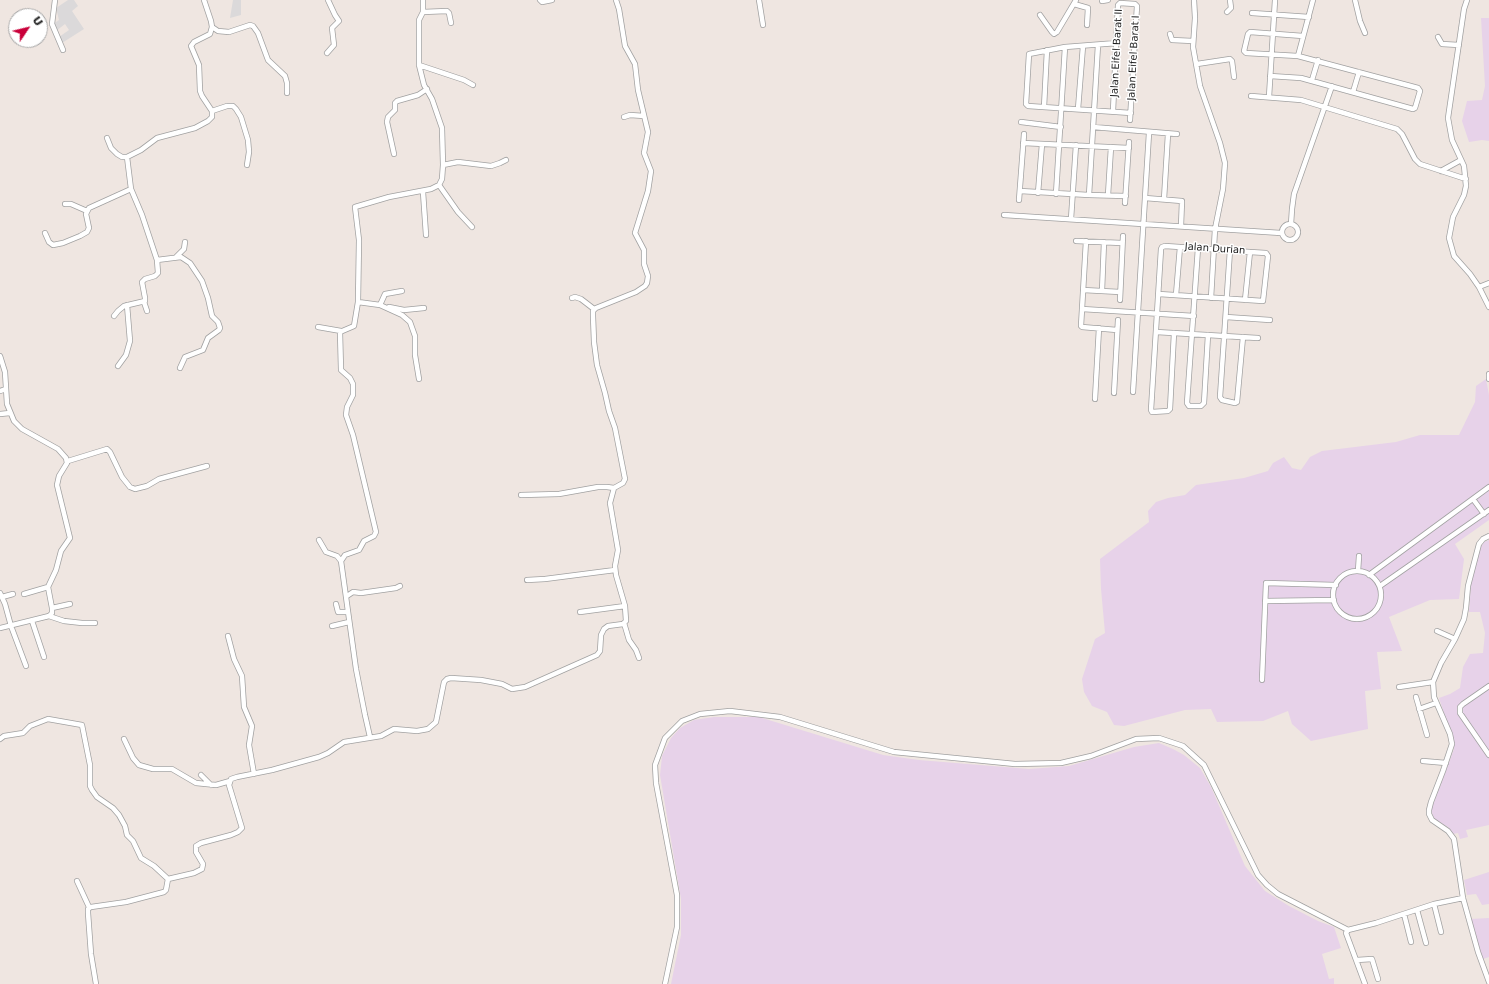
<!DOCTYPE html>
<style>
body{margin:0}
#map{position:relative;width:1489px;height:984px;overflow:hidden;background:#efe6e1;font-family:"DejaVu Sans",sans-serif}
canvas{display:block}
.north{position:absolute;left:8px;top:8px;width:40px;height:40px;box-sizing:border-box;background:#fff;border:1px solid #a5a5a5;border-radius:50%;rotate:55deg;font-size:11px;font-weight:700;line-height:16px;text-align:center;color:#1d1d1d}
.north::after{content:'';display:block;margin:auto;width:14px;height:18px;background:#c9003a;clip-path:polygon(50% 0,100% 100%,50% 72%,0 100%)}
</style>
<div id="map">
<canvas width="1489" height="984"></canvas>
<div class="north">U</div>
</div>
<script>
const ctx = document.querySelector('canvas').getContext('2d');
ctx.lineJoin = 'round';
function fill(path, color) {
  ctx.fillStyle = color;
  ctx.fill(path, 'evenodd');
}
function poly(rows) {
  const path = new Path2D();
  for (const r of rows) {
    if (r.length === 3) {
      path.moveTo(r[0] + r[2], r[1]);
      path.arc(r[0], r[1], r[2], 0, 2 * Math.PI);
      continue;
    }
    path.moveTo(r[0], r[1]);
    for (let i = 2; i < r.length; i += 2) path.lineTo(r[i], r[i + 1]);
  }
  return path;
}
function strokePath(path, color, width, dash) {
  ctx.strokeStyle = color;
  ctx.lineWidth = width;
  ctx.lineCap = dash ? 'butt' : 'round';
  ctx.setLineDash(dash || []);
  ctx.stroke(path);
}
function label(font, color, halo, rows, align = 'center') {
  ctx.font = font + ' "DejaVu Sans",sans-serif';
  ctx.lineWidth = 3;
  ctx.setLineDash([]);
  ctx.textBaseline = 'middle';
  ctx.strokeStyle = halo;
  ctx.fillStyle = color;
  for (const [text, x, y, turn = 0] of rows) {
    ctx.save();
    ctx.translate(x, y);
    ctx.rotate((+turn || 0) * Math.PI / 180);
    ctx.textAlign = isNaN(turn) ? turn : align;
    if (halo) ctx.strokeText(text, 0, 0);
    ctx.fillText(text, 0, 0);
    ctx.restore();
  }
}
const residential = poly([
 [68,0,74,0,78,6,72,11,84,29,62,43,59,37,69,30,65,24,56,31,53,24,59,20,56,8],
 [233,0,241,0,241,15,230,18]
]);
const industrial = poly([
 [1481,18,1489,18,1489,141,1482,140,1469,142,1462,121,1467,101,1482,100,1485,86],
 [1486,379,1489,395,1489,520,1455,544,1464,559,1459,599,1430,600,1389,617,1402,651,1377,652,1381,689,1365,691,1368,729,1311,741,1292,724,1288,711,1263,721,1217,722,1211,709,1185,710,1124,726,1114,725,1107,712,1092,706,1084,692,1082,679,1095,639,1105,633,1101,589,1100,559,1149,522,1148,511,1156,502,1168,498,1185,495,1196,485,1244,478,1268,471,1273,463,1284,457,1292,468,1301,470,1310,457,1322,451,1396,442,1420,435,1459,435,1475,402,1476,386],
 [1489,540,1489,825,1466,830,1468,837,1460,839,1458,833,1453,834,1448,827,1434,819,1431,810,1454,749,1451,735,1439,698,1450,694,1460,688,1463,667,1470,654,1483,653,1485,633,1480,612,1469,612,1471,583,1480,548,1484,542],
 [714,717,759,717,883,755,919,760,1029,769,1069,766,1134,747,1159,743,1173,749,1184,755,1200,768,1211,787,1245,866,1265,891,1289,906,1318,921,1334,927,1341,948,1322,954,1329,979,1334,978,1334,984,671,984,681,935,681,899,660,775,662,756,671,738,680,728,694,720],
 [1489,872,1489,904,1482,905,1476,894,1467,895,1464,880],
 [1489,918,1489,957,1483,959,1470,919]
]);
const street = poly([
 [55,0,52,24,63,50],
 [540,0,542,2,552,0],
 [759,0,763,25],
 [1194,0,1195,18,1193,47,1200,86,1220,143,1225,163,1223,189,1215,229,1211,298],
 [1355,0,1360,21,1365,33],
 [1467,0,1464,9,1448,118,1452,140,1464,166,1466,186,1464,195,1453,217,1449,238,1454,256,1470,274,1479,287,1489,307],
 [1102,1,1108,0],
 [1074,4,1088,8,1087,25],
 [423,12,447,11,449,13,451,23],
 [1227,12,1231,8,1230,0],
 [1252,13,1309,17],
 [1040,15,1052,32,1054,34,1057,32,1076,0],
 [212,27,218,31,229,32,250,25,253,26,258,33,268,60,285,76,287,83,287,93],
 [1170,34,1172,40,1193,41],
 [1438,37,1442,44,1459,45],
 [1117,43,1065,47,1029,54,1026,104,1028,106,1131,113],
 [327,53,334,45,332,28,339,21,335,15,328,0],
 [1298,56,1313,0],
 [1197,64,1230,59,1232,61,1234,77],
 [419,65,464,80,473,85],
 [1270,76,1301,78,1413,109,1415,108,1420,91,1418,88,1298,56,1246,53,1244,51,1248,34,1250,32,1303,36],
 [1312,80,1318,60],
 [1353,92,1359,72],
 [1251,96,1301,100,1397,129,1402,134,1415,159,1420,164,1466,179],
 [1269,97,1275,0],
 [1044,107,1047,50],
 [1078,109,1083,46],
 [212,111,227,106,233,106,236,109,241,117,248,140,249,152,247,165],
 [1113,111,1118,5,1120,3,1135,4,1137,6,1130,120],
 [624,117,630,115,644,116],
 [1021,122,1061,127],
 [1093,127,1177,134],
 [107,138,111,148,117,154,122,157,127,157],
 [1023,143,1129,148],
 [394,154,387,122,388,117,395,110,395,103,397,101,418,95,427,89],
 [443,165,458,162,491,166,500,163,506,160],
 [1441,171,1461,160],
 [439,185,458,212,472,227],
 [1020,191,1089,195,1126,196],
 [423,192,426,235],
 [1038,193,1042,144],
 [1056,194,1065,47],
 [1089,195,1098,45],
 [1108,195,1111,147],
 [1145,198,1182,201,1181,226],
 [1164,199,1168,134],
 [1019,200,1024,134],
 [1125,203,1129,142],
 [65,204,71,204,87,211],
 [1004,215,1281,233],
 [1071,219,1076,145],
 [1290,232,8],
 [1291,224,1292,209,1294,194,1332,86],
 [45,233,49,242,53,245,63,243,80,236,87,232,89,228,86,214,89,208,131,189],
 [1076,241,1122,243],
 [1086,241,1081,326,1082,327,1117,330],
 [1198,248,1187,403,1189,406,1201,406,1204,403,1208,335],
 [1230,250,1220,397,1222,400,1235,403,1237,402,1243,337],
 [176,257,184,249,185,242],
 [157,260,181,257,190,263,202,281,208,298,212,316,218,322,220,328,219,330,208,338,203,350,185,357,180,368],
 [1479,287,1489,283],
 [1083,290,1120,292],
 [1102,291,1104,242],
 [1159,294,1263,301,1268,256,1266,253,1250,252,1180,247,1165,246,1162,247,1161,249,1151,410,1152,412,1168,411,1170,409,1174,333],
 [1176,295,1180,247],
 [572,298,575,297,581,299,594,309],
 [1120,300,1123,236],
 [1245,300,1250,252],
 [144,302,147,311],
 [358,302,380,305,402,315,410,322,415,336,415,355,419,379],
 [380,305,385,294,402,291],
 [389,307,404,310,424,308],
 [1082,309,1194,316],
 [114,316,118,311,124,306,145,301,145,298,142,282,145,279,155,276,158,273,157,260,142,215,131,189,127,157,141,150,157,138,195,128,208,121,212,117,212,111,202,96,200,91,199,65,191,46,194,42,210,34,212,27,211,21,204,0],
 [1226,317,1270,320],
 [318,327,341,331],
 [1156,332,1258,338],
 [0,356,5,372,7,404,14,421,22,429,58,449,66,458,67,463,59,476,57,485,70,538,61,551,56,570,48,587,52,608,52,613,49,616,0,628],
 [118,366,126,355,130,341,127,305],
 [1489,374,1489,379],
 [0,391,6,389],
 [1133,392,1149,133],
 [1114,393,1118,320],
 [1095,399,1099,328],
 [0,414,10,413],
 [68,461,107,449,110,452,122,477,130,487,135,489,147,486,159,479,207,466],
 [521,495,559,494,598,487,607,487,614,488],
 [1473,499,1484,514],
 [1489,536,1483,539,1479,544,1468,586,1466,608,1464,619,1455,639,1441,663,1433,682,1434,697,1450,734,1452,744,1443,771,1431,802,1429,810,1429,814,1432,820,1448,831,1454,839,1463,898,1478,952,1489,982],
 [319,540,326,552,337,556,341,561],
 [1358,571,1359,556],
 [1357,595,24],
 [1369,575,1489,487],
 [527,580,545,579,615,570],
 [1380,586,1489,510],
 [0,593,5,604,11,626,26,666],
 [24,594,48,587],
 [347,596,353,592,361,593,396,588,400,586],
 [2,597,13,594],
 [1265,601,1334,600],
 [336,604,338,612,348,612],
 [52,608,70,604],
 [580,612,625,606],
 [49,616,64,621,82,623,95,623],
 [32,621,44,657],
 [624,623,629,640,636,650,639,658],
 [332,626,349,622],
 [1437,631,1455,639],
 [228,636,234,659,242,676,244,707,252,726,249,745,254,774],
 [1262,680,1266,583,1336,585],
 [1489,686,1463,704,1460,707,1460,713,1489,755],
 [1399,687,1433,682],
 [1416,697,1427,735],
 [1419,709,1436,703],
 [370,737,365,715,356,669,341,561,345,555,359,550,364,541,374,536,376,532,353,435,346,415,347,407,353,395,353,384,350,378,341,370,340,332,354,326,358,302,359,240,355,207,389,197,431,189,439,185,442,179,443,165,442,128,432,99,424,85,419,65,419,20,423,12,423,0],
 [0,739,4,736,23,733,30,726,48,719,82,725,90,765,90,786,92,790,97,797,113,808,119,815,125,826,127,835,133,841,141,858,154,866,168,879],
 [124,739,133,758,139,765,153,769,172,769,196,783,216,785,230,781],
 [1423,761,1446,763],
 [201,775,211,785],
 [77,881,89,907],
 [1434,904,1441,932],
 [1417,910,1426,943],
 [1404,914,1411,942],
 [1357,960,1372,959,1378,979],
 [96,984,91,954,88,913,88,909,91,907,126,902,164,892,166,890,168,879,194,873,202,869,203,864,196,852,196,846,201,843,231,835,238,832,242,828,229,785,231,779,237,777,272,770,319,757,328,753,344,742,381,736,394,729,417,731,428,729,436,722,444,682,447,679,451,678,481,680,502,684,512,689,525,687,597,655,600,651,601,635,604,629,608,626,623,624,626,621,625,606,616,575,615,566,618,550,610,503,614,488,623,483,625,479,615,428,609,411,605,393,597,365,594,342,593,316,593,311,596,308,636,292,645,286,647,283,648,276,644,264,644,250,635,233,648,191,651,171,644,153,648,132,638,90,635,64,625,46,619,9,616,0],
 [665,984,677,927,677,895,656,783,655,765,665,738,682,721,700,714,730,711,780,717,894,752,1015,764,1061,763,1091,756,1136,739,1159,738,1183,746,1204,765,1258,875,1267,885,1278,894,1348,930],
 [1365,984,1346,933,1348,930,1376,923,1434,904,1463,898]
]);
const streetNames = [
 ["Jalan Eifel Barat II",1117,53,-87],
 ["Jalan Eifel Barat I",1134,58,-87],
 ["Jalan Durian",1215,249,4]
];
fill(residential, '#dbd9da');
fill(industrial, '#e7d2e9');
strokePath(street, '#a1a1a1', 6);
strokePath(street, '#fff', 4.5);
label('10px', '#1d1d1d', '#fff', streetNames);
</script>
